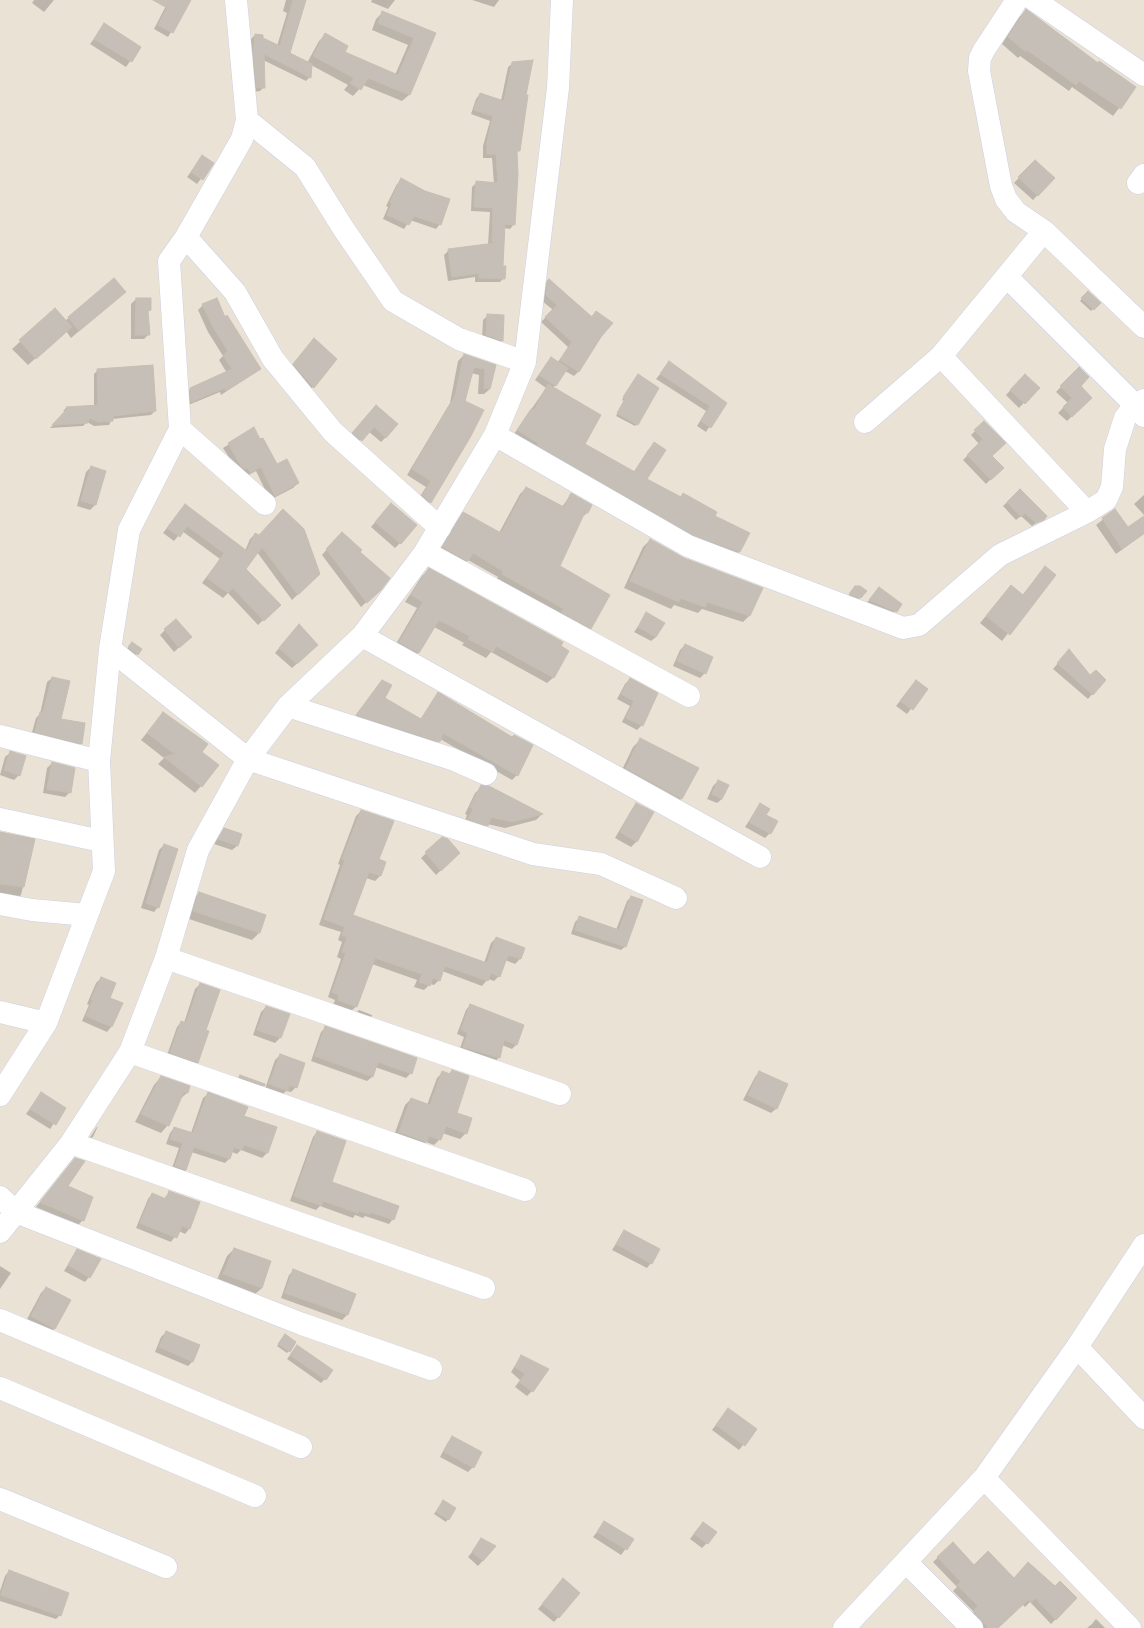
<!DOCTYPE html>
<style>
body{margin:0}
canvas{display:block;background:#ebe2d6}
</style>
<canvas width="1144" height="1628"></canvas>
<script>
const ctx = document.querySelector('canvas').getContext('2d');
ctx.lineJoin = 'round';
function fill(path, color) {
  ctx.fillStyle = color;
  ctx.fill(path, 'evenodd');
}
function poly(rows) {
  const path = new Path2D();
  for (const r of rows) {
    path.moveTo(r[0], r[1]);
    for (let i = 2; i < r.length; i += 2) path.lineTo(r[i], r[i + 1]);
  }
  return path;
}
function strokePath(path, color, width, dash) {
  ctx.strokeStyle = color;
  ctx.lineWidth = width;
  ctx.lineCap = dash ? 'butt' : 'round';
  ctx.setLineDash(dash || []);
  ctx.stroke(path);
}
const shadow = poly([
 [34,0,54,0,44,12,32,3],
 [169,0,181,0,188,4,168,37,154,29],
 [286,0,302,0,289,54,307,63,319,41,326,34,343,52,395,75,408,45,372,30,376,19,383,12,434,34,409,95,402,101,363,85,353,96,344,90,348,85,311,65,310,77,306,81,263,60,264,87,260,91,253,92,250,58,251,39,255,35,277,46,287,13,283,11],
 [372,0,395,0,388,9,371,2],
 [472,0,499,0,494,7],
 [1026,11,1098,64,1135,87,1113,116,1072,87,1069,91,1020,56,1018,58,1002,44,1019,17],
 [104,25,140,47,126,67,90,44],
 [513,63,525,96,519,150,516,153,514,224,510,229,504,228,502,267,504,278,500,282,475,282,475,277,448,281,444,255,449,250,488,245,490,212,471,211,472,187,477,182,494,184,492,158,483,158,483,146,490,121,471,114,476,99,480,94,501,101,508,67],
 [202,157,212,164,197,184,187,177],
 [1035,161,1053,179,1033,200,1014,183],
 [402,180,440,224,436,229,410,220,404,229,383,219,388,207,386,206,397,184],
 [114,279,117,299,71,338,66,331,28,365,12,349,55,310,65,321],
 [549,280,591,317,596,312,601,337,578,372,574,376,565,371,553,388,584,445,633,473,648,450,654,444,646,480,680,498,684,494,714,516,748,533,739,552,732,558,512,437,546,388,535,380,547,363,551,358,558,362,568,347,541,322,553,310,541,300,543,287],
 [1088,292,1099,303,1091,311,1080,301],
 [136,299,150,310,147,312,149,334,144,339,131,339,131,304],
 [203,305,225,318,260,369,221,395,220,392,186,406,186,394,190,389,227,373,219,360,223,356,208,332,198,310],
 [488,315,503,316,502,341,497,345,482,340,483,320],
 [314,339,313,387,306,394,286,372],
 [464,355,494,366,490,389,484,394,478,394,479,375,471,373,464,401,471,436,430,502,424,508,417,501,426,487,407,475,450,403,458,361],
 [669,363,725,403,706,432,697,426,706,411,656,379],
 [1079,368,1079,386,1091,398,1067,421,1058,413,1068,403,1056,392],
 [98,370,155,411,151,415,112,419,109,425,94,426,87,422,83,426,50,428,66,412,63,411,66,408,94,406,94,374],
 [1025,375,1038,388,1019,408,1006,395],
 [636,377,637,424,635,426,616,416,624,401,622,400],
 [371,411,386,437,381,442,368,431,356,445,348,438],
 [984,422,991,456,1002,468,986,484,963,460,979,444,971,435],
 [253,429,277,465,298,483,293,488,270,500,256,471,245,477,240,474,223,448],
 [91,467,95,505,90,510,77,506,86,472],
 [526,488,562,507,571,494,590,505,587,513,580,519,559,566,591,628,585,634,496,580,498,577,468,560,461,567,437,554,457,520,463,514,499,533,520,494],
 [1020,490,1042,519,1032,526,1021,516,1016,520,1003,506],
 [1144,495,1144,515,1134,504],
 [386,509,400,543,395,548,371,527],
 [1115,510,1128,529,1144,517,1144,534,1116,554,1096,525],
 [180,511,245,551,250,539,255,534,319,574,292,600,257,552,245,569,279,605,258,625,228,593,223,598,202,583,220,559,182,531,174,541,163,533],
 [337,538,359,552,375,594,361,607,322,555],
 [650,540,750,615,743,622,702,609,698,613,674,605,671,609,624,588,643,547],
 [1045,568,1054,575,1002,641,980,623,1004,594,1022,596],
 [429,569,554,677,547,683,491,652,486,658,462,645,464,643,434,627,418,653,412,659,393,649,417,608,405,602,422,576],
 [879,588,901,604,891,616,865,605],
 [853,589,865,591,858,600,848,596],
 [647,614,656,637,651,641,634,632],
 [175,620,185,642,174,652,160,635],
 [294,630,312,650,292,668,275,653],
 [132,643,141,649,132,659,124,653],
 [685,645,705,673,700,678,673,666,680,650],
 [1064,656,1090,676,1104,680,1088,699,1053,669],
 [52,678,60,720,81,743,77,748,31,736,36,718,40,714,47,682],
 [630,679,642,725,637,730,622,722,630,706,617,699,625,684],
 [382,681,383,698,420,720,438,694,512,738,532,746,517,775,512,780,440,739,434,746,353,720],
 [916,681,926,689,907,714,896,706],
 [163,713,207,744,200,752,201,786,195,793,158,764,164,758,141,740],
 [641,739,697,769,681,799,674,806,619,776,633,747],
 [10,753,19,775,14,780,0,775,5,757],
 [52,763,70,792,65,797,43,793,47,768],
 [718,781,722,799,717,803,707,799,713,786],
 [482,787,542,814,536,820,505,828,487,824,480,832,463,826,467,815,465,814,475,793],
 [636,804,652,813,636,842,631,847,615,838,632,809],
 [760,804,770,833,765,838,745,827],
 [361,811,378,860,385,862,380,876,375,881,366,878,352,916,484,963,491,943,496,938,520,959,515,964,505,960,499,976,494,981,488,979,482,986,442,971,439,980,434,985,430,984,424,990,414,987,417,980,372,964,357,1006,351,1011,333,1005,335,1000,328,997,341,959,337,957,342,942,338,940,341,932,319,925,340,865,338,864,356,816],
 [224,829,237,846,232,850,214,844],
 [0,832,34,840,21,895,15,900,0,898],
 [442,838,454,858,436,875,421,858],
 [164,845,158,907,154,912,141,908,159,850],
 [199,893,265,916,259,933,252,940,186,918,191,901],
 [631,897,626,946,621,950,571,934,575,922,580,917,616,930,627,901],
 [101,978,108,998,122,1004,111,1027,107,1032,82,1021,89,1005,87,1004,96,983],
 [200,984,205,1030,197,1062,192,1067,166,1058,177,1027,181,1022,184,1023,195,989],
 [470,1005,516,1045,512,1049,502,1045,499,1057,495,1062,459,1051,464,1037,457,1034,466,1010],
 [266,1007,288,1014,280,1038,275,1043,253,1035,261,1012],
 [359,1010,372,1015,372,1016,370,1018,357,1012],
 [326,1027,411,1073,406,1078,375,1067,372,1077,367,1081,311,1061,321,1032],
 [280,1055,296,1087,291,1092,286,1091,282,1095,265,1089,275,1060],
 [452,1071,455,1113,466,1133,460,1139,442,1133,440,1139,434,1145,426,1142,420,1148,393,1138,405,1105,411,1099,427,1105,437,1078,443,1072,449,1074],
 [759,1072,776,1109,771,1113,743,1100,755,1077],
 [240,1076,264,1085,259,1090,235,1081],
 [161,1077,187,1093,179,1100,168,1125,161,1133,135,1122,154,1085],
 [41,1093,65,1108,50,1129,26,1114],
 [208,1094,243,1117,267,1153,262,1158,241,1150,237,1154,232,1152,229,1159,225,1163,191,1152,186,1170,181,1175,171,1171,179,1148,166,1144,170,1133,174,1128,191,1133,203,1098],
 [98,1126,93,1137,89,1139,96,1128],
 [317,1132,331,1182,393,1219,389,1224,365,1216,363,1218,355,1215,353,1218,320,1206,316,1210,290,1201,313,1137],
 [71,1164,67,1187,83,1220,78,1225,36,1207],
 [169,1192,189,1229,185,1234,179,1231,171,1242,136,1228,148,1199,152,1194,164,1199],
 [624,1231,651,1263,647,1268,612,1250],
 [234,1249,262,1288,254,1295,216,1282,227,1256],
 [77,1250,89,1277,85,1282,64,1271],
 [0,1266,11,1273,0,1289],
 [294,1270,355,1294,347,1315,342,1320,281,1298,289,1275],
 [46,1288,54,1329,50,1333,26,1321,41,1293],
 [166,1332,193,1361,188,1366,155,1352,161,1337],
 [283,1337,289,1351,287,1353,277,1346],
 [297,1346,325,1379,321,1383,287,1359],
 [521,1356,532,1391,527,1396,515,1387,520,1380,511,1372],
 [724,1414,756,1429,739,1450,712,1430],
 [452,1438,473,1467,468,1472,440,1457,448,1442],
 [441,1504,455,1509,446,1522,434,1514],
 [605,1522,633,1539,621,1555,593,1537],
 [698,1528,707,1543,702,1548,690,1539],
 [482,1540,495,1547,478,1566,468,1557],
 [953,1543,974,1566,1014,1579,1055,1587,1076,1598,1051,1624,1030,1602,1025,1607,1022,1604,997,1628,979,1628,969,1617,974,1612,953,1591,957,1587,933,1562],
 [9,1571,60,1615,56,1619,0,1601,0,1591,5,1576],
 [558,1585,579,1593,554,1622,538,1609],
 [1096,1619,1105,1628,1087,1628,1092,1624]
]);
const building = poly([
 [153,0,191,0,173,33,158,25,167,8,153,0],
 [293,0,306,0,290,53,312,64,311,78,264,54,265,88,257,88,253,53,255,34,263,35,263,38,280,46,293,0],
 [1026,9,1098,63,1099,61,1136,87,1121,109,1079,81,1076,85,1027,50,1026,52,1008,37,1026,9],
 [382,11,436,33,410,95,368,78,361,90,350,83,354,78,313,56,325,33,348,46,345,52,398,75,414,38,378,23,382,11],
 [104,23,141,47,132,62,94,39,104,23],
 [533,60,526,95,528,95,520,151,517,151,518,174,515,225,505,224,503,266,506,266,505,279,479,278,479,273,452,277,448,249,495,243,492,241,493,208,474,207,476,181,498,183,496,154,487,154,487,141,493,116,474,110,480,93,504,101,512,62,533,60],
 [202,155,214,163,203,180,191,172,202,155],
 [1035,160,1055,178,1038,196,1018,177,1035,160],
 [401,178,425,191,450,199,441,225,414,216,409,225,387,215,392,203,390,202,401,178],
 [114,278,126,292,79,331,68,317,114,278],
 [549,279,592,317,596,311,613,323,601,337,579,372,560,360,572,342,545,317,557,305,546,295,547,281,549,279],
 [1088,291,1101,303,1094,310,1081,298,1088,291],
 [136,298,151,298,151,310,148,311,150,335,135,335,136,298],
 [217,298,225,317,227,315,261,369,226,391,225,388,191,402,190,388,232,369,223,355,228,351,213,327,202,304,217,298],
 [55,308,72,327,36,359,19,340,55,308],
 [487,314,504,315,503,341,486,335,487,314],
 [314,338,337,359,314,388,293,364,314,338],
 [464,354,496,365,490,389,484,388,485,369,474,367,465,401,484,410,471,436,431,503,422,495,431,481,412,469,455,396,464,354],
 [551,357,568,368,556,386,539,375,551,357],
 [669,361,727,403,711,428,701,421,710,406,660,374,669,361],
 [153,365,156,411,113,416,113,421,99,422,89,418,88,423,52,425,68,408,66,407,98,405,97,369,153,365],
 [1079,367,1089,377,1081,386,1092,398,1072,417,1063,407,1072,398,1060,386,1079,367],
 [638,374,659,388,638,425,617,413,625,399,623,397,638,374],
 [1025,374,1040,388,1025,404,1010,390,1025,374],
 [548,384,601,415,585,444,635,472,654,442,666,450,647,479,681,497,683,493,717,512,715,516,750,533,740,552,693,535,537,445,538,443,517,430,531,409,534,410,548,384],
 [376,405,398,424,386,438,374,427,362,441,352,433,376,405],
 [984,421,1006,443,992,456,1004,468,991,480,967,455,983,439,974,430,984,421],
 [254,427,260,439,263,438,277,464,287,459,299,483,275,496,261,467,250,473,248,468,245,469,241,466,228,443,254,427],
 [91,466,106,471,96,505,81,501,91,466],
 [526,487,564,507,571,493,592,505,588,513,585,512,560,566,610,595,591,629,561,612,564,609,502,574,503,571,473,553,468,561,442,547,463,512,501,533,526,487],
 [1020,489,1047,516,1044,520,1036,523,1025,513,1021,517,1007,502,1020,489],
 [391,503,417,525,401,544,375,522,391,503],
 [185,504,247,551,255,533,259,535,283,509,304,529,320,574,298,595,262,547,246,569,281,605,264,621,233,588,228,593,207,578,224,553,187,526,180,537,167,528,185,504],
 [1115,509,1128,527,1144,516,1144,533,1122,549,1102,518,1115,509],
 [342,532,362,550,360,552,390,578,381,590,367,603,326,549,342,532],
 [650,539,684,558,763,588,750,616,707,602,705,607,680,598,679,602,630,581,650,539],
 [1045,566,1056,575,1010,635,986,616,1011,585,1023,595,1045,566],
 [429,568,563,642,561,646,569,651,554,678,496,646,493,652,468,639,470,636,439,620,419,653,399,642,423,602,411,595,429,568],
 [855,586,860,586,867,591,861,598,849,594,855,586],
 [879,587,902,604,897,612,869,600,879,587],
 [646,612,665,623,656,637,638,627,646,612],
 [176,619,192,637,179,648,164,629,176,619],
 [299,624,318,645,297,664,279,648,299,624],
 [132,642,142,649,138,655,128,647,132,642],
 [685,644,713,657,706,674,677,661,685,644],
 [1069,649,1090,675,1096,670,1106,680,1093,695,1057,663,1069,649],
 [52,677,70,681,61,719,85,723,82,744,35,732,40,712,43,713,52,677],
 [630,678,658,693,643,726,626,718,634,701,621,694,630,678],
 [382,680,392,685,385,698,421,719,438,692,512,737,514,735,533,745,518,776,443,733,440,742,356,715,382,680],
 [916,680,928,689,913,710,900,701,916,680],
 [163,712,208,744,202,752,219,765,202,787,164,757,175,754,147,733,163,712],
 [640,738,699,768,682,799,626,768,640,738],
 [10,751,26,756,20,776,4,770,10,751],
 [52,762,75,768,71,793,47,789,52,762],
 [718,780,729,785,722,799,712,794,718,780],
 [481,785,489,786,543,814,512,822,491,817,488,826,468,819,473,809,470,807,481,785],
 [636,803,654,812,637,842,620,832,636,803],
 [760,803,770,809,766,815,778,821,771,834,749,822,760,803],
 [361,810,394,821,379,859,386,862,381,876,369,872,353,915,487,963,496,937,525,948,521,959,508,955,500,977,491,973,488,981,445,966,440,981,433,978,430,986,419,982,422,974,375,958,357,1007,338,1000,339,995,332,992,346,953,342,952,347,937,342,935,345,927,324,919,345,860,342,859,361,810],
 [224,828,242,834,238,846,218,839,224,828],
 [0,832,35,839,24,887,0,884,0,832],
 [442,837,448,839,460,853,441,871,425,852,442,837],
 [164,844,178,849,159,908,146,903,164,844],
 [199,892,266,915,260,933,193,911,199,892],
 [631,896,643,900,626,947,575,930,579,916,619,930,631,896],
 [101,977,116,983,110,998,123,1003,112,1027,86,1016,93,1000,91,999,101,977],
 [200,983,220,990,206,1030,209,1031,198,1063,170,1053,181,1021,186,1023,200,983],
 [470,1004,524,1025,517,1045,504,1040,500,1058,463,1047,468,1033,461,1030,470,1004],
 [266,1006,290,1014,281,1038,257,1030,266,1006],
 [325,1026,417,1058,412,1074,378,1062,373,1077,315,1056,325,1026],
 [280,1054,305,1063,297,1088,289,1085,288,1091,269,1084,280,1054],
 [452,1070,469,1076,457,1113,472,1118,467,1134,446,1126,441,1140,429,1136,427,1142,399,1132,411,1098,430,1105,442,1071,450,1074,452,1070],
 [759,1071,788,1084,777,1109,748,1095,759,1071],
 [240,1075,265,1084,265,1086,239,1077,240,1075],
 [161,1076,190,1086,188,1093,184,1092,169,1126,141,1114,161,1076],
 [41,1092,66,1108,56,1125,30,1109,41,1092],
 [208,1092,248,1107,244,1116,277,1127,268,1153,244,1145,242,1150,234,1147,230,1159,194,1147,186,1170,175,1166,183,1143,170,1139,174,1127,193,1133,208,1092],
 [317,1131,346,1141,332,1182,399,1206,394,1220,370,1212,369,1214,359,1211,358,1213,323,1201,322,1206,294,1196,317,1131],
 [75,1158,85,1161,68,1186,93,1197,84,1221,40,1202,75,1158],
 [169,1191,200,1202,190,1229,182,1226,177,1238,140,1223,152,1193,166,1199,169,1191],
 [624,1230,660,1249,652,1264,616,1244,624,1230],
 [234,1248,271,1261,262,1288,223,1274,234,1248],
 [77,1249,101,1259,90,1278,68,1265,77,1249],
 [293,1269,356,1294,348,1315,285,1293,293,1269],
 [46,1287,71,1300,55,1329,31,1316,46,1287],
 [166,1331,200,1345,193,1362,159,1347,166,1331],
 [285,1334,296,1342,290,1352,278,1344,285,1334],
 [297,1345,333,1370,326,1380,290,1355,297,1345],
 [521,1355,549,1369,533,1392,519,1382,525,1374,515,1367,521,1355],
 [728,1408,757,1429,745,1446,716,1425,728,1408],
 [452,1436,482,1452,474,1468,444,1452,452,1436],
 [443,1500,456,1508,449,1520,436,1512,443,1500],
 [604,1521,634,1539,627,1550,597,1532,604,1521],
 [703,1522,717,1532,708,1544,694,1534,703,1522],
 [481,1538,496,1546,483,1561,472,1552,481,1538],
 [953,1542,974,1565,988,1551,1014,1578,1028,1562,1055,1586,1060,1581,1077,1598,1056,1620,1035,1598,1031,1603,1028,1600,998,1628,988,1628,973,1611,978,1606,957,1585,961,1582,937,1557,953,1542],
 [9,1570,69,1593,61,1616,1,1595,9,1570],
 [563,1578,580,1593,559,1618,542,1604,563,1578]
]);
const minor = poly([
 [1017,0,984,50,980,58,979,71,1001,186,1006,199,1016,212,1044,231,1144,327],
 [1034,0,1144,75],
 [247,120,305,167,343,228,393,301,459,339,525,362],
 [1138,183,1144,175],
 [186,237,235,292,273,359,333,432,440,528],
 [1007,277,1135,405,1144,416],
 [941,356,1087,512],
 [865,422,941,356,1044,231],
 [180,429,265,504],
 [495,435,688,546,903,628,919,625,1000,555,1087,512,1106,500,1112,487,1115,449,1125,418,1135,405,1144,400],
 [425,552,689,696],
 [362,636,760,857],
 [110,649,248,759,533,854,601,864,676,898],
 [288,706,452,759,486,774],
 [0,736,99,761],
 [0,819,101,841],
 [0,904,32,910,87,915],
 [166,958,560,1094],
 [0,1012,46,1023],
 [130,1052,525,1190],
 [0,1095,46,1023,104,871,99,761,110,649,129,530,180,429,169,261,186,237,242,139,247,120,236,0],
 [71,1143,484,1288],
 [0,1197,16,1212,302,1324,431,1369],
 [0,1232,71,1143,130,1052,166,958,198,850,248,759,288,706,362,636,425,552,495,435,525,362,558,88,562,0],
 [0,1320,301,1447],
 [1077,1347,1144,1418],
 [0,1388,255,1496],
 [984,1478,1130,1628],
 [0,1499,166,1567],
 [906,1562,972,1628],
 [844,1628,984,1478,1077,1347,1144,1245]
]);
fill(shadow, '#0003');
fill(building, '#c6bfb7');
strokePath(building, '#c6bfb1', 1);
strokePath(minor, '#ccd0e2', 23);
strokePath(minor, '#fff', 22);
</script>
